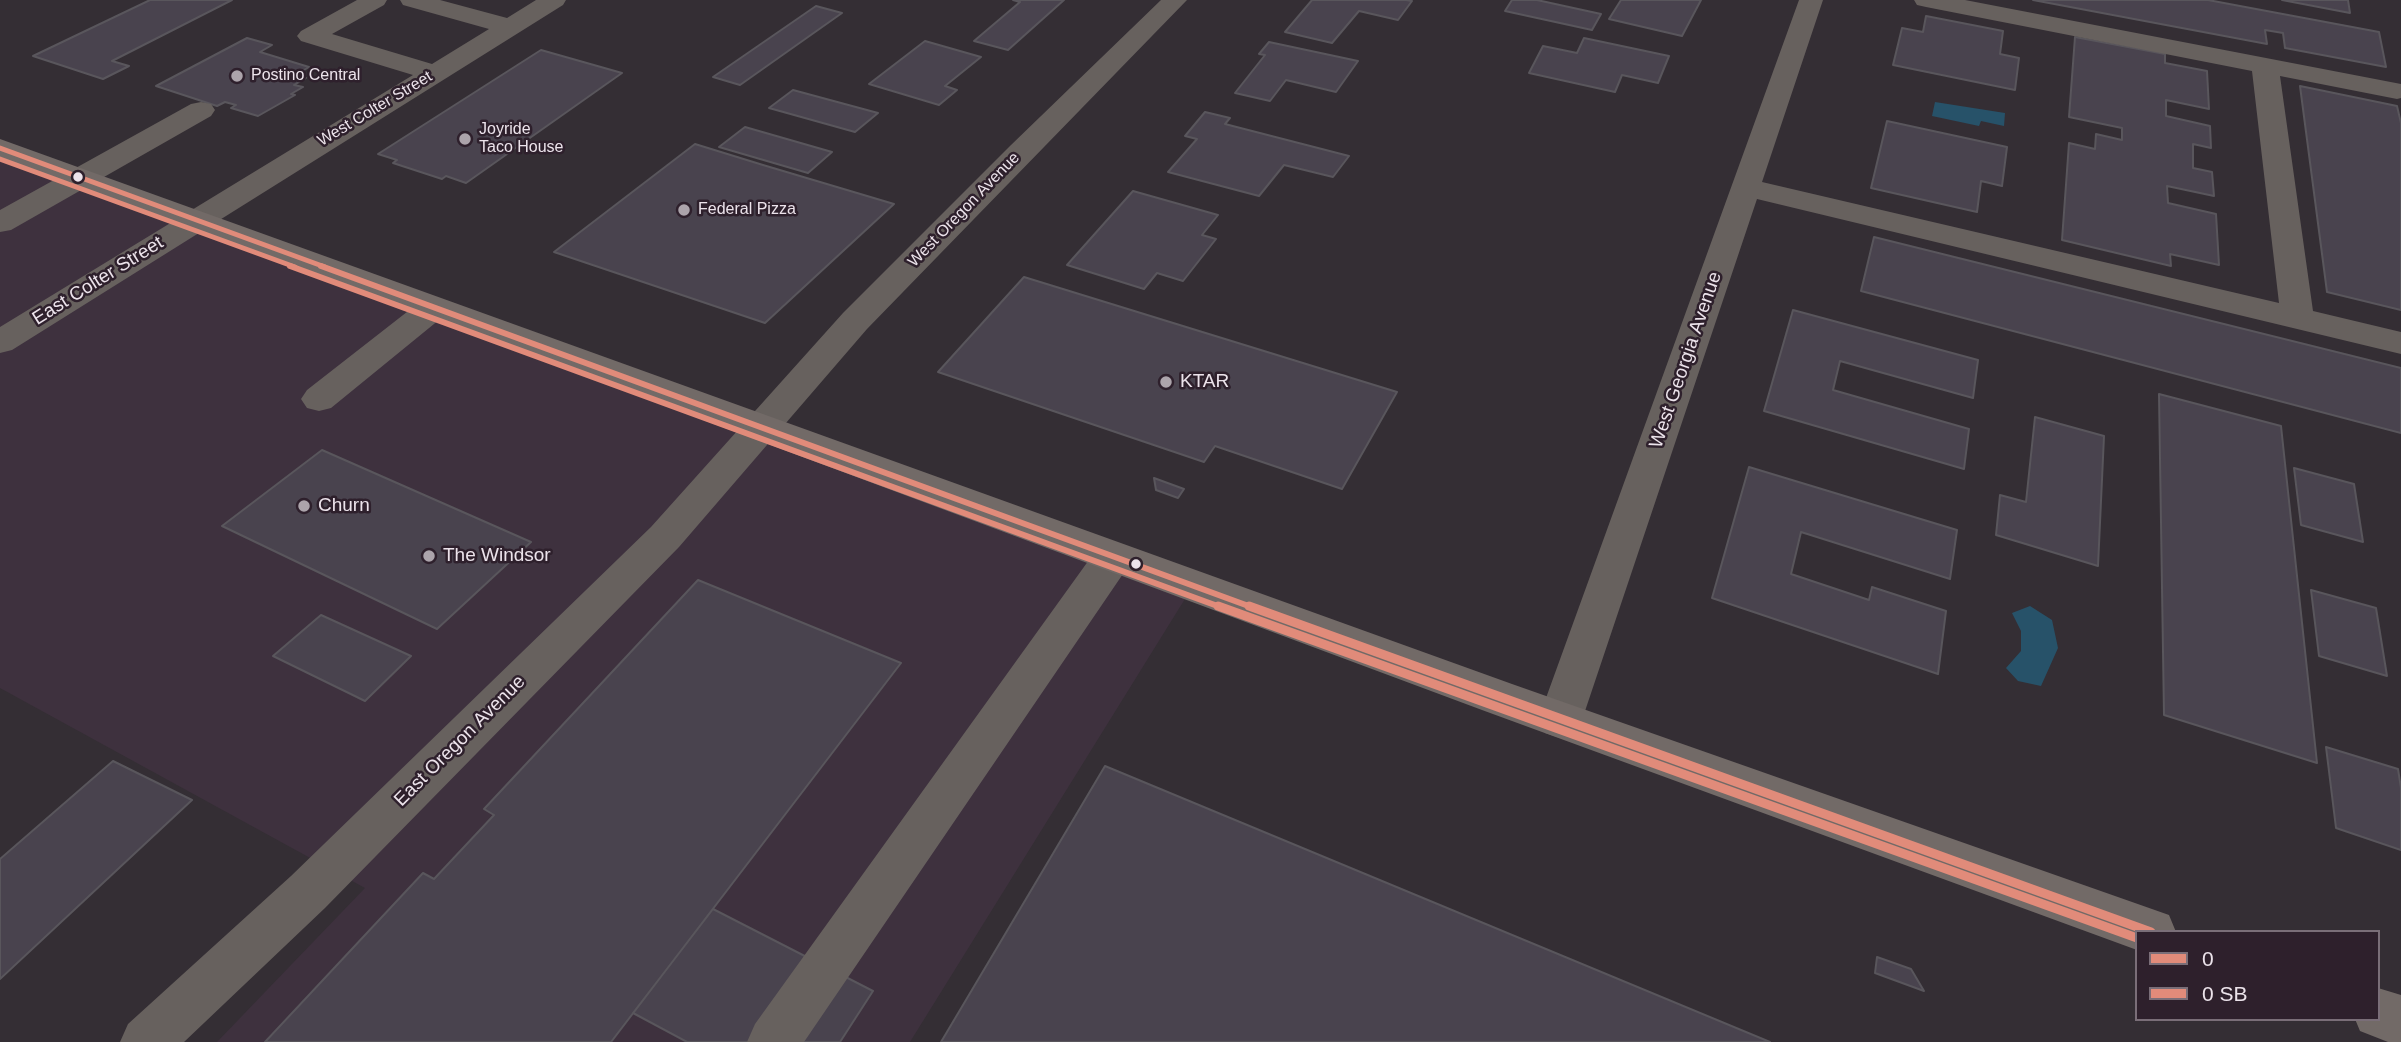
<!DOCTYPE html>
<style>
body{margin:0}
#map{position:relative;width:2401px;height:1042px;overflow:hidden;background:#342e34;font-family:Arial,sans-serif}
canvas{display:block}
.legend{position:absolute;left:2135px;top:930px;width:245px;height:91px;box-sizing:border-box;background:#2e202c;border:2px solid #7a6e78;margin:0;padding:9px 12px;list-style:none;font-size:21px;color:#ece3eb}
.legend li{display:flex;align-items:center;gap:14px;height:35px}
.legend b{width:35px;border:2px solid #7a6e78}
</style>
<div id="map">
<canvas width="2401" height="1042"></canvas>
<ul class="legend">
<li><b style="height:9px;background:#e18b7a"></b>0</li>
<li><b style="height:9px;background:#e18b7a"></b>0 SB</li>
</ul>
</div>
<script>
const ctx = document.querySelector('canvas').getContext('2d');
ctx.lineJoin = 'round';
function fill(path, color) {
  ctx.fillStyle = color;
  ctx.fill(path, 'evenodd');
}
function poly(rows) {
  const path = new Path2D();
  for (const r of rows) {
    path.moveTo(r[0], r[1]);
    for (let i = 2; i < r.length; i += 2) path.lineTo(r[i], r[i + 1]);
  }
  return path;
}
function strokePath(path, color, width, dash) {
  ctx.strokeStyle = color;
  ctx.lineWidth = width;
  ctx.lineCap = dash ? 'butt' : 'round';
  ctx.setLineDash(dash || []);
  ctx.stroke(path);
}
function label(font, color, halo, rows, align = 'center') {
  ctx.font = font + ' Arial,sans-serif';
  ctx.lineWidth = 5;
  ctx.setLineDash([]);
  ctx.textBaseline = 'middle';
  ctx.strokeStyle = halo;
  ctx.fillStyle = color;
  for (const [text, x, y, turn = 0] of rows) {
    ctx.save();
    ctx.translate(x, y);
    ctx.rotate((+turn || 0) * Math.PI / 180);
    ctx.textAlign = isNaN(turn) ? turn : align;
    if (halo) ctx.strokeText(text, 0, 0);
    ctx.fillText(text, 0, 0);
    ctx.restore();
  }
}
const commercial = poly([
 [0,150,1193,586,910,1042,217,1042,365,888,0,688]
]);
const water = poly([
 [1935,102,2005,113,2004,126,1981,121,1979,126,1932,116],
 [2030,606,2052,620,2058,648,2041,686,2018,681,2006,668,2021,651,2021,631,2012,613]
]);
const building = poly([
 [150,0,232,0,112,61,129,66,103,79,33,56,150,0],
 [1013,0,1064,0,1008,50,974,41,1020,2,1013,0],
 [1312,0,1406,0,1412,1,1398,20,1359,11,1332,43,1285,32,1312,0],
 [1512,0,1537,0,1601,14,1592,30,1505,11,1512,0],
 [1621,0,1701,0,1682,36,1609,19,1621,0],
 [2033,0,2208,0,2379,32,2386,67,2285,48,2283,33,2265,30,2267,44,2033,0],
 [2282,0,2348,0,2350,13,2282,0],
 [816,6,842,13,740,85,713,77,816,6],
 [1926,16,2003,31,2000,54,2019,58,2015,90,1893,65,1902,28,1923,32,1926,16],
 [2075,37,2165,54,2165,63,2207,71,2209,109,2166,100,2166,116,2210,126,2211,148,2193,144,2193,168,2212,172,2214,196,2167,186,2168,203,2216,214,2219,265,2170,254,2171,266,2062,240,2069,143,2095,149,2096,134,2122,140,2122,128,2069,117,2075,37],
 [247,38,272,45,260,52,309,67,296,75,306,78,294,85,303,87,291,94,295,95,258,116,231,108,236,105,225,102,217,106,156,86,247,38],
 [1584,38,1669,56,1658,83,1622,75,1615,92,1529,73,1543,46,1577,53,1584,38],
 [925,41,981,57,945,86,957,90,939,105,869,84,925,41],
 [1269,42,1358,61,1336,92,1286,80,1270,101,1235,93,1265,55,1259,54,1269,42],
 [541,50,622,73,466,183,446,176,442,179,393,163,397,160,378,154,541,50],
 [2300,86,2397,106,2401,123,2401,310,2327,292,2300,86],
 [793,90,878,113,855,132,769,108,793,90],
 [1205,112,1230,118,1225,124,1349,156,1333,177,1284,165,1259,196,1168,172,1197,139,1185,136,1205,112],
 [1887,121,2007,147,2002,186,1981,181,1977,212,1871,188,1887,121],
 [745,127,832,152,808,173,719,147,745,127],
 [695,144,763,165,894,204,765,323,554,252,695,144],
 [1133,191,1218,215,1202,235,1216,239,1183,281,1157,273,1144,289,1067,265,1133,191],
 [1874,237,2401,368,2401,433,1861,291,1874,237],
 [1024,277,1397,392,1342,489,1215,446,1204,462,938,372,1024,277],
 [1793,310,1978,360,1973,398,1840,361,1833,390,1969,429,1964,469,1764,411,1793,310],
 [2159,394,2281,426,2317,763,2164,715,2159,394],
 [2035,417,2104,436,2098,566,1996,535,2000,495,2026,502,2035,417],
 [322,450,531,542,437,629,222,526,322,450],
 [1749,467,1957,530,1950,579,1801,532,1791,574,1869,600,1872,587,1946,611,1938,674,1712,598,1749,467],
 [2294,468,2354,484,2363,542,2301,525,2294,468],
 [1154,478,1184,489,1178,498,1156,490,1154,478],
 [698,580,901,663,611,1042,265,1042,423,873,434,879,494,815,484,809,698,580],
 [2311,590,2376,608,2387,676,2319,656,2311,590],
 [321,615,411,656,365,701,273,656,321,615],
 [2326,747,2398,769,2401,788,2401,850,2336,828,2326,747],
 [113,761,192,800,0,979,0,859,113,761],
 [1105,766,1770,1042,941,1042,1105,766],
 [713,909,873,991,840,1042,687,1042,633,1013,713,909],
 [1877,957,1911,969,1924,991,1875,973,1877,957]
]);
const minor = poly([
 [357,0,387,0,384,5,332,34,432,64,489,29,403,5,400,0,440,0,507,18,536,0,566,0,563,5,12,350,0,353,0,327,413,75,301,41,297,36,301,31,357,0],
 [1161,0,1187,0,867,329,679,547,325,908,184,1042,120,1042,128,1024,291,876,651,527,843,313,1011,145,1161,0],
 [1799,0,1823,0,1762,182,2279,303,2252,71,1926,7,1917,5,1914,0,1965,0,2401,84,2401,98,2397,99,2280,76,2313,311,2401,332,2401,354,1757,199,1582,720,1575,733,1560,738,1545,733,1538,720,1799,0],
 [201,102,211,104,215,110,211,116,11,230,0,232,0,210,191,104,201,102],
 [433,298,445,301,449,308,445,315,331,408,319,411,307,408,301,399,307,390,421,301,433,298],
 [1113,542,1127,546,1133,557,1127,568,804,1042,747,1042,755,1024,1099,546,1113,542]
]);
const major = poly([
 [0,139,1512,684,2152,909,2169,915,2176,932,2137,932,2137,950,1482,710,0,158,0,139],
 [2378,988,2401,995,2401,1042,2388,1042,2360,1031,2355,1019,2378,1019,2378,988]
]);
const bus1Far2 = poly([
 [0,148,325,267]
]);
const bus1Far1 = poly([
 [321,266,1254,608]
]);
const bus1 = poly([
 [1249,606,2151,932]
]);
const bus2Far2 = poly([
 [0,159,295,267]
]);
const bus2Far1 = poly([
 [290,266,1223,608]
]);
const bus2 = poly([
 [1218,606,2137,938]
]);
const markers = [
 [237,76,7,"#aca4ab"],
 [465,139,7,"#aca4ab"],
 [78,177,6,"#ece3eb"],
 [684,210,7,"#aca4ab"],
 [1166,382,7,"#aca4ab"],
 [304,506,7,"#aca4ab"],
 [429,556,7,"#aca4ab"],
 [1136,564,6,"#ece3eb"]
];
const farPoinames = [
 ["Postino Central",251,76],
 ["Joyride",479,130],
 ["Taco House",479,148],
 ["Federal Pizza",698,210]
];
const farStreetnames = [
 ["West Colter Street",375,109,-31],
 ["West Oregon Avenue",964,210,-46]
];
const streetNames = [
 ["East Colter Street",98,281,-32],
 ["West Georgia Avenue",1686,360,-71],
 ["East Oregon Avenue",460,741,-45]
];
const poiNames = [
 ["KTAR",1180,382],
 ["Churn",318,506],
 ["The Windsor",443,556]
];
fill(commercial, '#3e313e');
fill(water, '#275269');
fill(building, '#49434e');
strokePath(building, '#59565c', 2);
fill(minor, '#67615e');
fill(major, '#726a67');
strokePath(bus1Far2, '#e18b7a', 5);
strokePath(bus1Far1, '#e18b7a', 6);
strokePath(bus1, '#e18b7a', 9);
strokePath(bus2Far2, '#e18b7a', 5);
strokePath(bus2Far1, '#e18b7a', 6);
strokePath(bus2, '#e18b7a', 9);
for (const [x, y, r, color] of markers) {
  const dot = new Path2D();
  dot.arc(x, y, r, 0, 2 * Math.PI);
  ctx.fillStyle = color;
  ctx.fill(dot);
  strokePath(dot, '#2e202c', 2.5);
}
label('16px', '#ece3eb', '#2e202c', farPoinames, 'left');
label('16px', '#ece3eb', '#2e202c', farStreetnames);
label('19px', '#ece3eb', '#2e202c', streetNames);
label('19px', '#ece3eb', '#2e202c', poiNames, 'left');
</script>
